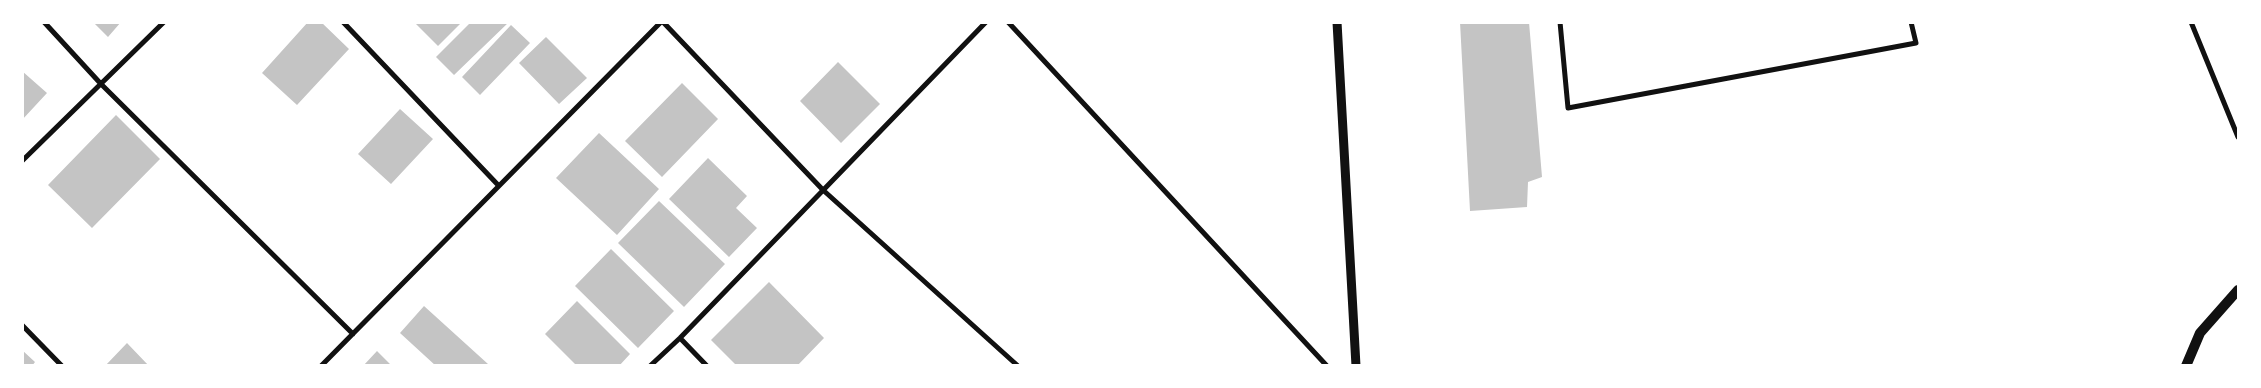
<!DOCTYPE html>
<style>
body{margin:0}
#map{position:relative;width:2261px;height:388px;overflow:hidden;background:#fff;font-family:Spectral,serif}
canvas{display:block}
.frame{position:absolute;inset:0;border:24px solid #fff;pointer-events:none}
</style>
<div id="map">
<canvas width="2261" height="388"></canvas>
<div class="frame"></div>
</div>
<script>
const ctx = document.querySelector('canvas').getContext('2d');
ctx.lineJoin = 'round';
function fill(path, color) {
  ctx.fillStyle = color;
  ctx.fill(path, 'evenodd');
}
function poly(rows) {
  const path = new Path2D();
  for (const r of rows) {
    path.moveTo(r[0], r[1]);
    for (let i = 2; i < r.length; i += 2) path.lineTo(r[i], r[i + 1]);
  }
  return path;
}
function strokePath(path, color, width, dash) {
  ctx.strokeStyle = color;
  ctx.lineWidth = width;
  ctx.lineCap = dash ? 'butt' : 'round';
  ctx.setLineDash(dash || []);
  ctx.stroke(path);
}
const building = poly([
 [93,22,121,22,108,37],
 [308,22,321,22,349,49,297,105,262,73],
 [414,22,462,22,438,46],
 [471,22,509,22,454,75,436,57],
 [1460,22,1529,22,1542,177,1528,182,1527,207,1470,211],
 [511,25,530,43,480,95,462,77],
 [546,37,587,78,559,104,519,63],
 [838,62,880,104,841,143,800,101],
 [22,71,47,93,22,120],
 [682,83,718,119,662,177,625,141],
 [400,109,433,139,391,184,358,154],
 [116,115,160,159,92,228,48,185],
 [599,133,659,189,617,235,556,178],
 [708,158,747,196,736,208,757,228,729,257,669,199],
 [659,201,725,264,684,307,618,243],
 [611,249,674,311,638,348,575,286],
 [769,282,824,338,797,366,737,366,711,340],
 [577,301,630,354,619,366,577,366,545,334],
 [424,306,488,364,487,366,436,366,400,333],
 [127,343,149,366,105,366],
 [22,350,35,362,32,366,22,366],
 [377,351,392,366,363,366]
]);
const minor = poly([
 [44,22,101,84,353,334],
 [343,22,499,186],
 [663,22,823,190,1018,366],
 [1008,22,1327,366],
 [1560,22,1568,108,1916,43,1911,22],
 [2191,22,2238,137],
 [22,161,164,22],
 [22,325,62,366],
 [680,338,707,366],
 [321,366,661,22],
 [650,366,680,338,986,22]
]);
const tertiary = poly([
 [1337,22,1356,366]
]);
const secondary = poly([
 [2186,366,2200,333,2238,290]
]);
fill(building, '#c4c4c4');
strokePath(minor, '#111', 5);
strokePath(tertiary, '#111', 9);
strokePath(secondary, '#111', 10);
</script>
